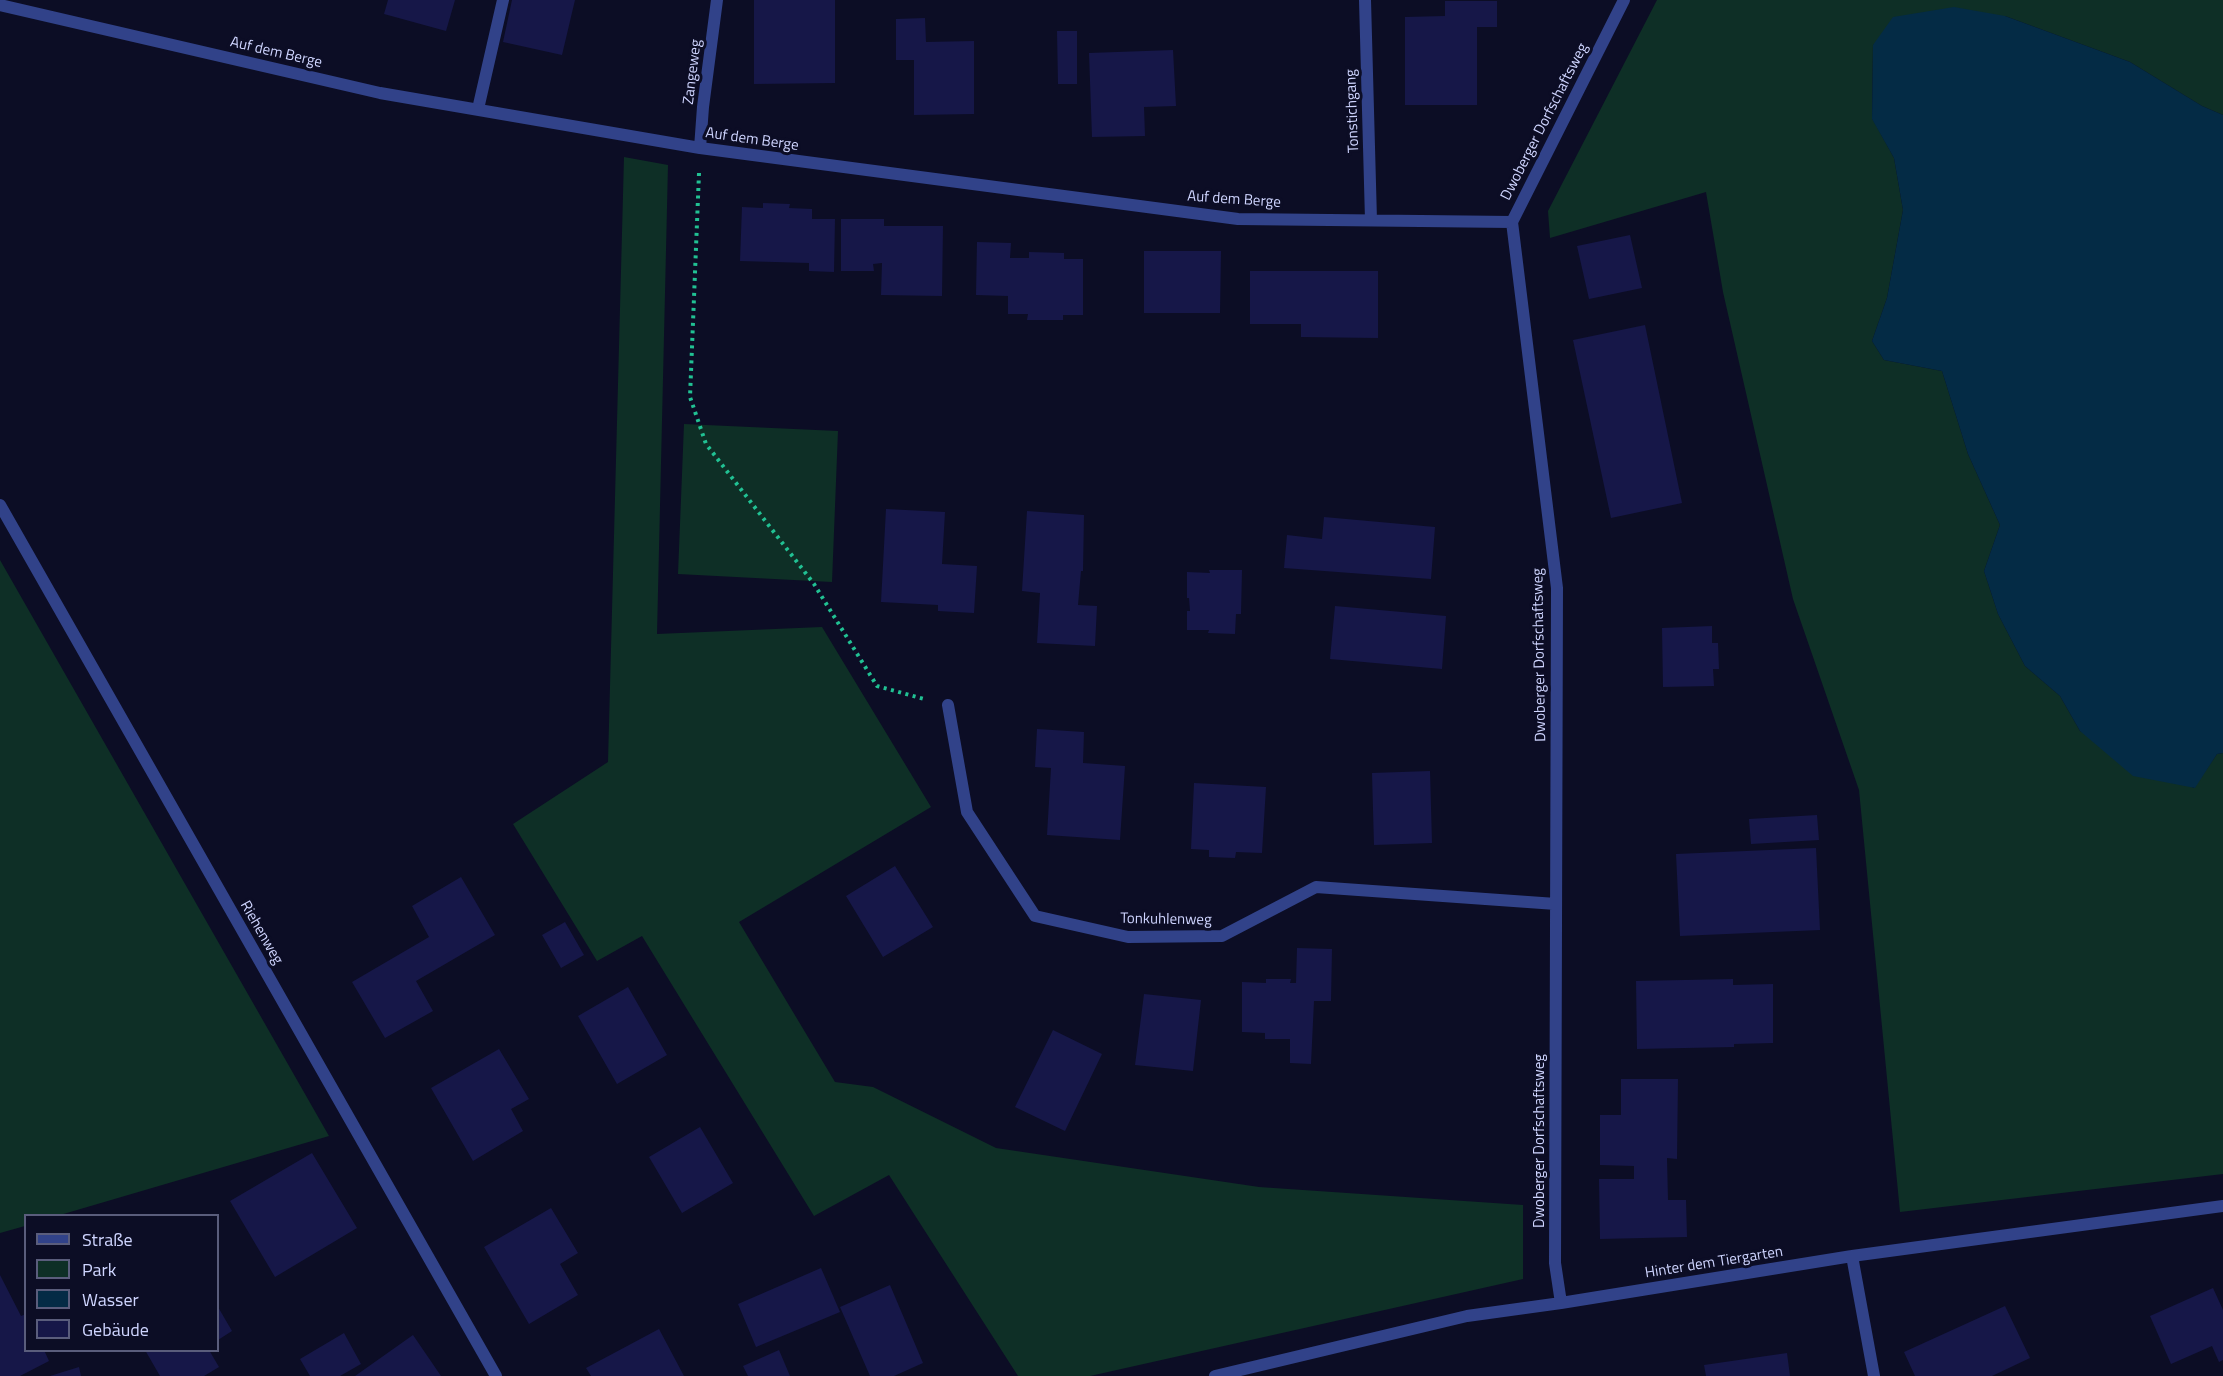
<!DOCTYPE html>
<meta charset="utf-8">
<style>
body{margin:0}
#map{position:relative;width:2223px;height:1376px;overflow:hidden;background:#0c0d25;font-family:"Titillium Web",sans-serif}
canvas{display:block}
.legend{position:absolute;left:24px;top:1214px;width:195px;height:138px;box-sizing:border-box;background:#0c0d25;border:2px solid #5a5d7c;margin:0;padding:8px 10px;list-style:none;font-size:18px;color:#cfd5ff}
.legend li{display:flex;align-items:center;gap:12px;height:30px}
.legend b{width:30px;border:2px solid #5a5d7c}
</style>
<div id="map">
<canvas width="2223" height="1376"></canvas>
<ul class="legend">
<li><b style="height:8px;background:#314289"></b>Straße</li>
<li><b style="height:16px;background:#0e2f26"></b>Park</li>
<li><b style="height:16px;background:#042b45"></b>Wasser</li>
<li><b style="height:16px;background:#161748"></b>Gebäude</li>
</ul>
</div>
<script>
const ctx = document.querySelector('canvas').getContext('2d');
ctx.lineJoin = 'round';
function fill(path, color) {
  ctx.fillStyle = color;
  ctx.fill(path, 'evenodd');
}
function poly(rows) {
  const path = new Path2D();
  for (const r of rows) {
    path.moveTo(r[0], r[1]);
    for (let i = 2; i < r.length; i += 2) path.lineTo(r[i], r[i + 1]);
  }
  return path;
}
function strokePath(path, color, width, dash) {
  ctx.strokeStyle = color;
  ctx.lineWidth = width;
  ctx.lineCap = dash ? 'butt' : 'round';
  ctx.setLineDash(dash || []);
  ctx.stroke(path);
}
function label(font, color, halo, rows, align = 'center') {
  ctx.font = font + ' "Titillium Web",sans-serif';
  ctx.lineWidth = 6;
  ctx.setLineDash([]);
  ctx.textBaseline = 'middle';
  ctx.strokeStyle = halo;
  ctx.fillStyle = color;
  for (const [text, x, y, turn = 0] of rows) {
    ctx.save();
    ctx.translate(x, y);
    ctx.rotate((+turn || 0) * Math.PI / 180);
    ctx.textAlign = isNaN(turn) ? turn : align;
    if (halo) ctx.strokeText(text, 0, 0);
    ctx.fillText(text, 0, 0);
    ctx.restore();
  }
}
const green = poly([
 [1657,0,2223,0,2223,115,2202,106,2130,62,2005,16,1873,45,1872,118,1894,158,1903,210,1887,298,1872,341,1884,360,1942,371,1968,454,2000,525,1984,571,1998,614,2025,666,2060,696,2080,731,2194,788,2217,754,2223,753,2223,1174,1900,1212,1859,790,1793,599,1723,292,1706,192,1550,238,1548,211],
 [624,157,668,165,657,634,822,627,931,807,739,922,835,1082,873,1087,996,1148,1259,1187,1523,1205,1523,1279,1090,1376,1018,1376,889,1175,814,1216,642,936,597,961,513,824,608,762],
 [684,424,838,431,832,582,678,574],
 [0,560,329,1136,60,1215,26,1216,25,1226,0,1233]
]);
const water = poly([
 [1954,7,2005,16,2130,62,2202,106,2223,115,2223,753,2217,754,2195,788,2133,776,2080,731,2060,696,2025,666,1998,614,1984,571,2000,525,1968,454,1942,371,1884,360,1872,341,1887,298,1903,210,1894,158,1872,119,1873,45,1893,17]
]);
const building = poly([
 [388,0,455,0,446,31,384,14],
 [512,0,575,0,562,55,503,42],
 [754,0,835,0,835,83,754,84],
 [1445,1,1497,1,1497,27,1477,27,1477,105,1405,105,1405,17,1445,16],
 [925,18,926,42,974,41,974,114,914,115,914,60,896,60,896,19],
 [1057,31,1077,31,1077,84,1058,84],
 [1173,50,1176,106,1144,107,1145,136,1092,137,1089,53],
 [763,203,790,204,789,208,812,209,812,219,835,219,834,272,809,271,809,263,740,261,742,207,763,208],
 [841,219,884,219,884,226,943,226,942,296,881,295,882,263,873,264,874,271,841,271],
 [1630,235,1642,288,1589,299,1577,246],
 [977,242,1011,243,1010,258,1029,258,1029,252,1064,253,1064,259,1083,259,1083,315,1063,315,1063,320,1027,320,1028,314,1008,314,1008,296,976,295],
 [1144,251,1221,251,1220,313,1144,313],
 [1250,271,1378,271,1378,338,1301,337,1301,324,1250,324],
 [1645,325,1682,503,1611,518,1573,340],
 [886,509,945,512,942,564,977,566,974,613,938,611,938,605,881,602],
 [1027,511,1084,515,1083,571,1081,571,1078,605,1097,606,1095,646,1037,643,1040,593,1022,591],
 [1324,517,1435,527,1431,579,1284,568,1287,535,1322,539],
 [1209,570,1242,570,1241,614,1236,614,1235,634,1208,633,1209,630,1187,630,1187,611,1190,611,1189,598,1187,598,1187,572,1210,573],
 [1335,606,1446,616,1442,669,1330,659],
 [1712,626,1712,643,1718,643,1719,669,1713,669,1714,686,1663,687,1662,628],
 [1037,729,1084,732,1083,763,1125,766,1120,840,1047,835,1051,768,1035,767],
 [1430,771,1432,843,1374,845,1372,773],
 [1194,783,1266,787,1262,853,1236,852,1235,858,1209,857,1209,850,1191,849],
 [1817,815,1819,840,1751,844,1749,819],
 [1816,848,1820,930,1680,936,1676,854],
 [895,866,933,927,883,957,846,896],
 [461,877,495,935,416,981,433,1011,385,1038,352,982,429,937,412,906],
 [565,922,584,955,561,968,542,935],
 [1297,948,1332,949,1331,1001,1314,1001,1311,1064,1290,1063,1290,1039,1265,1039,1265,1033,1242,1032,1242,982,1266,983,1266,979,1291,979,1290,983,1296,983],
 [1733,979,1733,985,1773,984,1773,1043,1734,1044,1734,1047,1637,1049,1636,981],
 [628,987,667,1055,617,1084,578,1016],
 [1144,994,1201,1000,1193,1071,1135,1065],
 [1053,1030,1102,1054,1065,1131,1015,1107],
 [499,1049,529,1099,511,1109,523,1131,473,1161,431,1088],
 [1621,1079,1678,1079,1677,1159,1667,1158,1668,1200,1686,1200,1687,1237,1600,1239,1599,1179,1634,1179,1634,1166,1600,1165,1600,1115,1621,1115],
 [700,1127,733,1183,682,1213,649,1157],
 [312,1153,357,1228,275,1277,230,1201],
 [551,1208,578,1253,560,1264,578,1295,529,1324,484,1247],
 [821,1268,840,1312,756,1347,738,1304],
 [0,1275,21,1316,26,1314,26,1350,44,1350,49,1361,20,1376,0,1376],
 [890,1285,923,1363,894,1376,870,1376,840,1307],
 [2213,1288,2223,1310,2223,1360,2219,1362,2212,1346,2171,1364,2150,1316],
 [2005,1306,2030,1358,1992,1376,1915,1376,1904,1352],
 [218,1307,232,1331,218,1340],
 [659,1329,684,1376,591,1376,586,1368],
 [344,1333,361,1364,340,1376,310,1376,300,1359],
 [413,1335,441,1376,355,1376],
 [145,1350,209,1350,219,1367,204,1376,160,1376],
 [779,1350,790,1376,748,1376,743,1366],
 [1787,1353,1790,1376,1706,1376,1704,1365],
 [79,1367,81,1376,50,1376]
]);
const path = poly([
 [699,173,690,397,706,444,814,584,877,686,924,699]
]);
const lane = poly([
 [478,109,503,0]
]);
const street = poly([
 [1365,0,1371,220],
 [0,5,380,93,700,148,1238,219,1512,222],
 [700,148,703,107,717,0],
 [0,505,496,1376],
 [948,705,967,812,1035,916,1128,937,1222,936,1316,887,1556,904],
 [1852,1256,1874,1376],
 [1561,1303,1555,1263,1557,588,1512,222,1624,0],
 [1215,1376,1467,1316,1561,1303,1852,1256,2223,1206]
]);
const streetNames = [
 ["Auf dem Berge",276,53,13],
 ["Zangeweg",693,72,-83],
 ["Tonstichgang",1353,111,-92],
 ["Dwoberger Dorfschaftsweg",1545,122,-63],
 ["Auf dem Berge",752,140,8],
 ["Auf dem Berge",1234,200,4],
 ["Dwoberger Dorfschaftsweg",1540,655,-91],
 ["Tonkuhlenweg",1166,920,1],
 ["Riehenweg",261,933,60],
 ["Dwoberger Dorfschaftsweg",1540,1141,-90],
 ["Hinter dem Tiergarten",1714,1263,-9]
];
fill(green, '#0e2f26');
fill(water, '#042b45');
fill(building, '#161748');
strokePath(path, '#21c193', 4, [3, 4.5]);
strokePath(lane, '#314289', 12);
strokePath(street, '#314289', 12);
label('15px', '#cfd5ff', '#0c0d25', streetNames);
</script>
